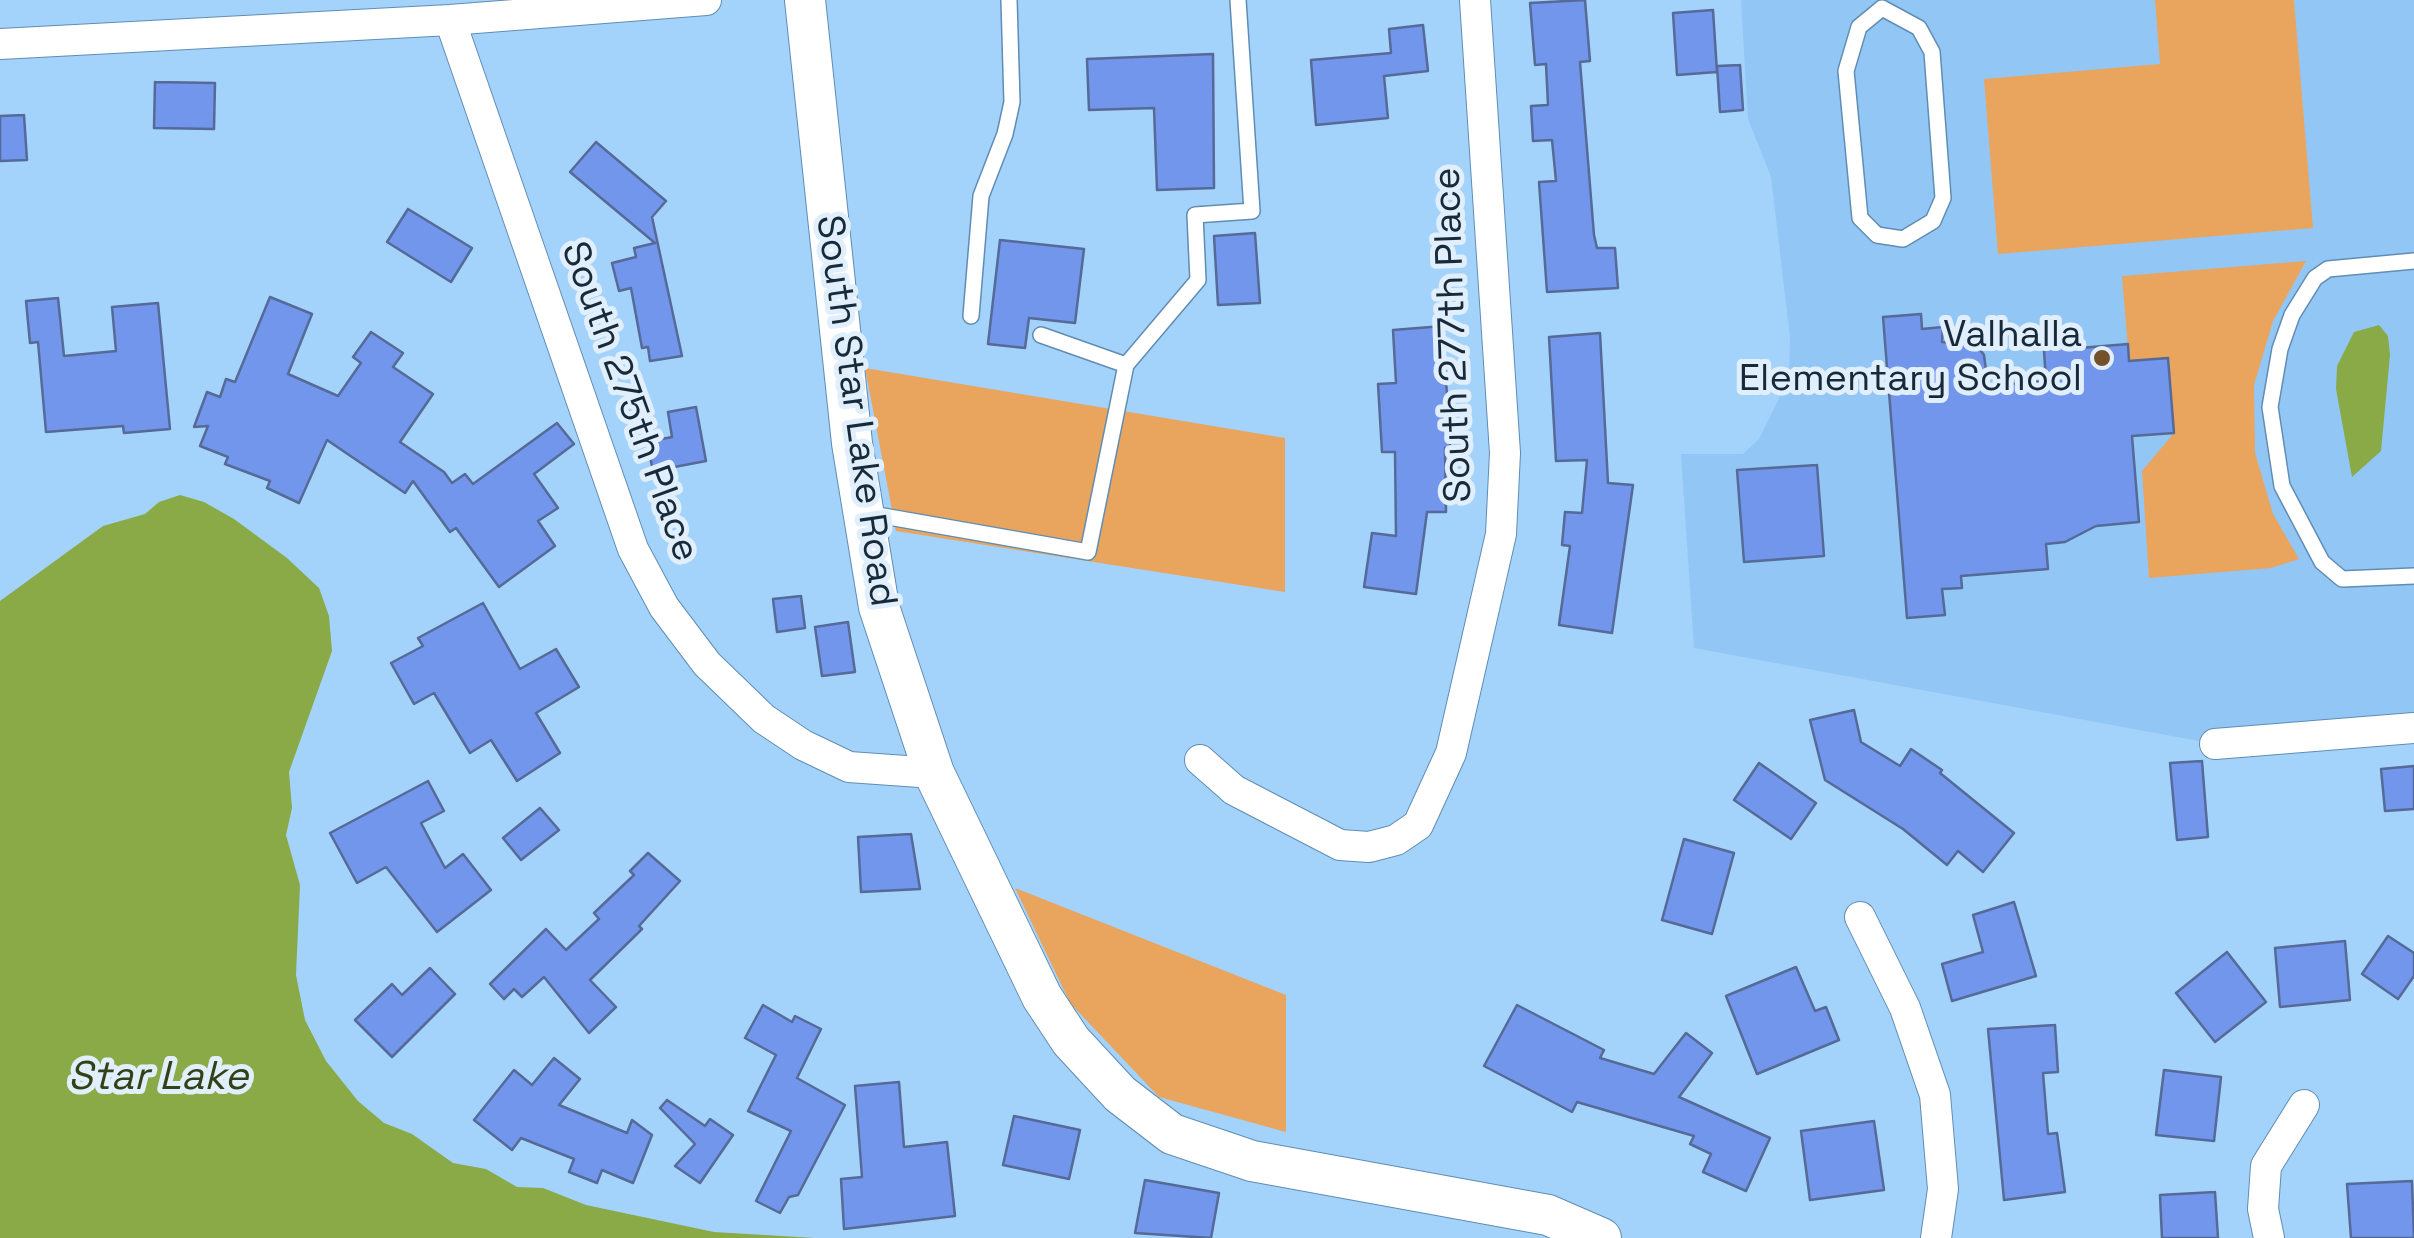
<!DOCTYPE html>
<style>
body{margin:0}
canvas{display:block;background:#a3d2fb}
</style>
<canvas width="2414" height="1238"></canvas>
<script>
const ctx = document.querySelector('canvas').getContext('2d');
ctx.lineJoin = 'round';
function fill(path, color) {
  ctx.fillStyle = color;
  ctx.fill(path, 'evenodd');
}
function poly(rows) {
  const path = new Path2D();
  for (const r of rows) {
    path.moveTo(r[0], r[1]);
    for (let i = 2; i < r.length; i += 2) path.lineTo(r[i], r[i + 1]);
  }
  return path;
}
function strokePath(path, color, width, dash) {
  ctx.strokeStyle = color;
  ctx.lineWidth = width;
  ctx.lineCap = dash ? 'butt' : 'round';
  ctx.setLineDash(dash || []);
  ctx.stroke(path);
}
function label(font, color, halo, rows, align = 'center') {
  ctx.font = font + ' "Space Grotesk",sans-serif';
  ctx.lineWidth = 10;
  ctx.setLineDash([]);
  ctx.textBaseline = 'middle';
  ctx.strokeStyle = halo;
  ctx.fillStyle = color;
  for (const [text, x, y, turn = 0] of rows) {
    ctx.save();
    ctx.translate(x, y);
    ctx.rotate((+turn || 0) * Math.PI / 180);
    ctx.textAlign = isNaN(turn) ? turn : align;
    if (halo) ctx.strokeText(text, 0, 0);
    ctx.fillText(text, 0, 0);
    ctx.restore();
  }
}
const built = poly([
 [1741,0,2414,0,2414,728,2215,744,1694,648,1681,454,1743,454,1759,439,1789,378,1790,337,1771,177,1748,119]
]);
const green = poly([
 [2155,0,2294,0,2313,228,1998,254,1984,79,2160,64],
 [2306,261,2273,321,2254,385,2255,453,2273,514,2299,559,2271,568,2149,578,2142,471,2174,433,2169,359,2129,361,2122,276],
 [865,368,1285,438,1285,592,896,531],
 [1015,888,1286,995,1286,1132,1159,1097,1070,1003]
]);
const water = poly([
 [2379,325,2388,336,2390,355,2381,451,2352,477,2336,389,2337,366,2354,332],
 [180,495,204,502,234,519,287,558,319,588,329,616,332,651,289,772,292,808,286,835,300,885,296,975,305,1020,326,1061,358,1101,384,1123,412,1134,453,1163,486,1169,517,1187,543,1188,586,1205,714,1232,815,1238,0,1238,0,601,103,526,145,514,159,502]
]);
const building = poly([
 [1585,0,1590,61,1580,62,1594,235,1597,248,1615,248,1618,288,1547,292,1539,182,1556,181,1552,140,1533,141,1531,106,1548,105,1546,64,1535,65,1530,3,1585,0],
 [1713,10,1717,72,1677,75,1673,13,1713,10],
 [1423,25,1428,71,1384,76,1388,118,1316,125,1311,60,1391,53,1389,29,1423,25],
 [1213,54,1214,188,1157,190,1154,108,1089,110,1087,59,1213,54],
 [1740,65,1743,110,1720,112,1717,66,1740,65],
 [155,82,215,83,214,129,154,128,155,82],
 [24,115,27,160,0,161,0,116,24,115],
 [596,142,666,201,652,217,682,356,650,361,648,347,642,348,631,288,619,291,612,263,636,257,634,248,655,243,570,172,596,142],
 [408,209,472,248,451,282,387,242,408,209],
 [1255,233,1260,303,1218,305,1214,236,1255,233],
 [1000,240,1084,249,1075,323,1029,318,1025,348,988,344,1000,240],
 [270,297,312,314,288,374,338,396,361,363,353,357,371,332,403,353,393,367,433,394,400,442,444,472,452,483,465,474,473,484,557,423,574,444,534,474,558,508,538,521,555,546,499,587,456,528,450,532,413,481,405,493,327,440,299,503,267,488,270,481,225,464,228,457,200,446,208,426,194,427,207,392,220,397,226,379,235,382,270,297],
 [58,298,64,356,116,351,112,307,158,303,170,429,124,433,123,426,46,432,38,342,30,343,26,301,58,298],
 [1921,314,1922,329,1943,327,1942,342,1978,347,1984,355,1988,386,2046,381,2043,336,2079,333,2080,348,2128,344,2129,361,2168,358,2174,433,2132,436,2139,522,2096,526,2065,542,2046,544,2048,569,1961,576,1962,588,1942,589,1945,615,1907,618,1883,317,1921,314],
 [1443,326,1450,448,1445,448,1446,512,1427,512,1416,594,1364,587,1372,533,1396,536,1395,452,1382,452,1378,384,1396,383,1393,330,1443,326],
 [1600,333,1608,483,1633,485,1612,633,1559,625,1570,546,1562,545,1565,512,1582,513,1587,460,1556,461,1549,337,1600,333],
 [696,407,706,461,653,471,647,442,672,437,668,412,696,407],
 [1817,465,1824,556,1744,562,1737,470,1817,465],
 [801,596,805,628,777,632,773,599,801,596],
 [483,603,520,669,556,649,579,687,536,713,560,753,517,781,491,740,470,753,434,693,414,704,391,663,423,646,418,638,483,603],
 [848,622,855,672,822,676,815,627,848,622],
 [1854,710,1861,742,1900,766,1911,749,1942,770,1940,773,2014,833,1983,872,1958,851,1947,865,1903,829,1825,780,1810,720,1854,710],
 [2202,761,2208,837,2177,840,2170,763,2202,761],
 [1759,763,1816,803,1791,839,1734,800,1759,763],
 [2414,766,2414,809,2385,811,2381,769,2414,766],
 [428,781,444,811,421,823,445,868,463,854,491,890,437,932,386,867,357,883,330,833,428,781],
 [540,808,559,830,521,860,503,838,540,808],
 [911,834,920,889,861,892,858,837,911,834],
 [1684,839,1734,853,1712,934,1662,920,1684,839],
 [648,853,680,881,639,926,642,929,590,980,616,1007,589,1033,544,977,522,997,514,989,504,999,490,984,546,929,566,950,599,919,594,913,634,875,630,871,648,853],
 [2014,902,2036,976,1952,1001,1942,964,1983,952,1973,915,2014,902],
 [2388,936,2414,953,2414,976,2398,999,2362,974,2388,936],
 [2345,941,2350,1000,2280,1007,2275,948,2345,941],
 [2227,952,2266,1002,2215,1042,2176,993,2227,952],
 [1796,967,1815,1011,1826,1007,1839,1040,1757,1074,1726,996,1796,967],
 [430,968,455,994,392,1057,355,1020,392,984,402,995,430,968],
 [763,1005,792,1022,795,1016,821,1029,797,1078,845,1105,798,1195,789,1197,780,1213,756,1201,791,1131,748,1111,776,1055,745,1038,763,1005],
 [1517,1005,1604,1050,1600,1058,1654,1074,1686,1033,1712,1053,1679,1097,1770,1138,1746,1191,1703,1172,1711,1154,1690,1144,1694,1136,1577,1102,1572,1112,1484,1066,1517,1005],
 [2055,1025,2058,1072,2043,1073,2048,1134,2057,1133,2065,1192,2004,1200,1988,1029,2055,1025],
 [554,1058,580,1079,559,1105,627,1133,632,1120,652,1135,633,1183,602,1170,597,1183,569,1172,574,1159,521,1138,512,1150,474,1120,514,1070,532,1085,554,1058],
 [2164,1070,2221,1077,2214,1141,2156,1135,2164,1070],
 [899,1082,904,1147,947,1142,955,1216,844,1229,841,1179,862,1177,855,1086,899,1082],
 [667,1100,705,1126,710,1119,733,1135,700,1183,675,1166,695,1144,660,1108,667,1100],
 [1014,1116,1080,1130,1069,1179,1003,1165,1014,1116],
 [1874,1121,1884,1190,1810,1200,1801,1131,1874,1121],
 [1145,1180,1219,1193,1211,1238,1135,1233,1145,1180],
 [2412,1181,2414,1238,2351,1238,2347,1184,2412,1181],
 [2215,1192,2218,1238,2162,1238,2160,1195,2215,1192]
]);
const lane = poly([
 [1882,8,1919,28,1932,52,1943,198,1933,221,1903,239,1877,235,1860,218,1846,71,1859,27,1882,8],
 [2414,261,2328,269,2315,278,2292,315,2280,349,2270,407,2282,486,2322,562,2342,579,2414,576],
 [971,316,981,196,1005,134,1012,102,1009,0],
 [1041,335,1126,365],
 [866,513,1088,552,1126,365,1198,280,1195,215,1252,211,1238,0]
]);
const street = poly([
 [450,20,633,549,664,607,707,664,764,719,803,745,849,767,934,773],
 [0,44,450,20,706,0],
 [2215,744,2414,728],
 [1200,760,1234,790,1340,845,1369,847,1396,840,1418,825,1451,753,1501,534,1505,453,1475,0],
 [1860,917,1905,1008,1935,1095,1943,1189,1936,1238],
 [2269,1238,2263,1209,2266,1166,2304,1105]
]);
const secondary = poly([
 [805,0,852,443,879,607,934,773,1042,997,1071,1041,1120,1094,1172,1134,1252,1161,1548,1215,1601,1238]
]);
const markers = [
 [2102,358,10,"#75512b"]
];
const streetNames = [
 ["South 277th Place",1454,335,-92],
 ["South 275th Place",629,402,70],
 ["South Star Lake Road",855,411,82]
];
const poiNames = [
 ["Valhalla",2082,336],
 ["Elementary School",2082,380]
];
const waterNames = [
 ["Star Lake",158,1078]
];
fill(built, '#92c7f5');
fill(green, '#e9a45e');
fill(water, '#89aa47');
fill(building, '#7196eb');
strokePath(building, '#556a97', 2.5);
strokePath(lane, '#608db3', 18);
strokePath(street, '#608db3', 32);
strokePath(secondary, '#608db3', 42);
strokePath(lane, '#fff', 15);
strokePath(street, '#fff', 30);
strokePath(secondary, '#fff', 40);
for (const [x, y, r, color] of markers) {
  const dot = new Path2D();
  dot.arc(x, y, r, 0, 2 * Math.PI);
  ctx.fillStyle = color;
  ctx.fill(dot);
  strokePath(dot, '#e1effc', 4);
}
label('38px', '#172a39', '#e1effc', streetNames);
label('38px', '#172a39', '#e1effc', poiNames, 'right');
label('italic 40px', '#334118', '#e1effc', waterNames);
</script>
